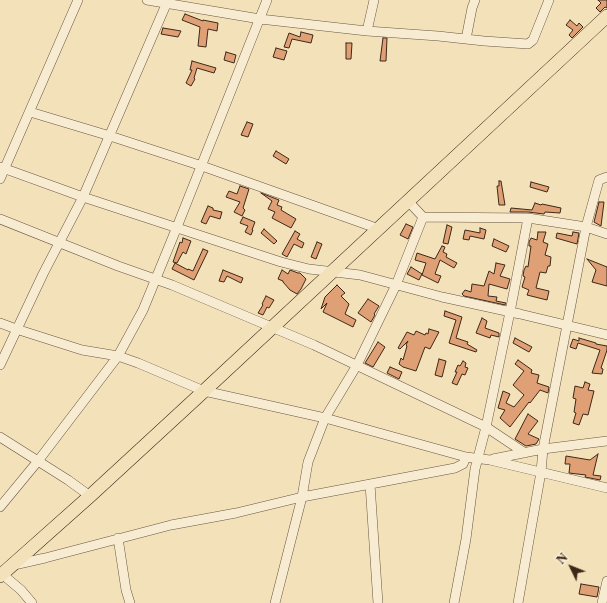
<!DOCTYPE html>
<style>
body{margin:0}
#map{position:relative;width:607px;height:603px;overflow:hidden;background:#f3e2b9;font-family:"Libre Caslon Text",serif}
canvas{display:block}
.north{position:absolute;left:551px;top:547px;width:40px;height:40px;-webkit-text-stroke:3px #f7ecd2;paint-order:stroke;rotate:313deg;font-size:11px;font-weight:700;line-height:16px;text-align:center;color:#3e2718}
.north::after{content:'';display:block;margin:auto;width:14px;height:18px;background:#3e2718;clip-path:polygon(50% 0,100% 100%,50% 72%,0 100%)}
</style>
<div id="map">
<canvas width="607" height="603"></canvas>
<div class="north">N</div>
</div>
<script>
const ctx = document.querySelector('canvas').getContext('2d');
ctx.lineJoin = 'round';
function fill(path, color) {
  ctx.fillStyle = color;
  ctx.fill(path, 'evenodd');
}
function poly(rows) {
  const path = new Path2D();
  for (const r of rows) {
    path.moveTo(r[0], r[1]);
    for (let i = 2; i < r.length; i += 2) path.lineTo(r[i], r[i + 1]);
  }
  return path;
}
function strokePath(path, color, width, dash) {
  ctx.strokeStyle = color;
  ctx.lineWidth = width;
  ctx.lineCap = dash ? 'butt' : 'round';
  ctx.setLineDash(dash || []);
  ctx.stroke(path);
}
const building = poly([
 [598,0,607,0,607,8,605,7,600,12,596,8,601,3,598,0],
 [185,14,203,21,203,20,218,23,217,31,208,29,206,47,198,46,200,27,182,20,185,14],
 [570,20,577,26,579,23,583,27,572,38,569,35,573,30,566,25,570,20],
 [163,28,181,31,178,37,161,34,163,28],
 [301,32,313,35,311,43,292,39,289,48,284,47,289,33,300,37,301,32],
 [383,38,387,38,386,61,380,61,383,38],
 [346,43,352,43,351,59,346,59,346,43],
 [276,48,287,51,284,60,273,57,276,48],
 [226,52,236,55,234,63,224,60,226,52],
 [192,61,216,68,214,73,197,68,194,78,195,79,191,86,186,83,192,70,190,70,192,61],
 [247,122,253,124,248,137,241,135,247,122],
 [276,151,289,159,286,164,273,156,276,151],
 [499,181,501,181,505,205,499,205,497,186,499,186,499,181],
 [531,182,549,187,547,192,530,187,531,182],
 [240,186,249,189,243,208,245,210,242,216,234,212,240,202,226,197,229,191,237,194,240,186],
 [261,193,279,200,277,205,282,207,281,210,296,219,291,228,272,218,275,212,268,209,272,201,261,193],
 [599,202,604,202,601,226,594,222,599,202],
 [535,203,541,205,542,204,561,208,560,213,545,212,544,214,528,212,510,212,511,208,532,210,535,203],
 [208,206,213,208,213,210,222,212,220,219,210,216,206,224,201,222,208,206],
 [243,217,255,222,252,230,253,230,251,235,245,232,248,226,240,223,243,217],
 [406,224,413,227,408,239,400,235,406,224],
 [447,225,452,227,448,244,443,243,447,225],
 [480,228,486,230,484,239,470,236,469,240,463,239,465,230,480,233,480,228],
 [264,229,277,241,274,244,261,233,264,229],
 [295,231,300,234,297,239,304,243,302,248,294,244,287,257,282,254,295,231],
 [538,232,546,232,543,242,548,244,545,255,551,257,550,266,548,266,546,273,540,272,536,288,549,291,547,300,527,295,529,290,522,287,525,277,523,276,524,270,526,266,528,267,531,246,529,246,529,242,531,238,537,240,538,232],
 [573,232,579,233,577,244,556,238,557,233,572,236,573,232],
 [183,238,191,241,186,254,183,252,177,263,173,262,180,242,182,243,183,238],
 [494,239,509,246,506,252,492,246,494,239],
 [317,242,322,244,316,259,311,257,317,242],
 [442,246,445,247,443,252,447,254,446,257,457,263,454,268,440,260,435,274,441,276,438,283,422,275,426,263,415,260,417,253,435,259,442,246],
 [203,249,208,251,194,280,172,269,175,263,188,270,188,269,193,271,203,249],
 [587,259,607,267,607,286,592,282,596,270,587,259],
 [496,263,505,265,500,276,510,279,507,289,489,284,488,296,497,297,496,301,506,303,505,305,464,296,462,294,465,290,471,292,472,284,484,286,489,271,494,274,496,263],
 [411,267,422,274,419,280,407,274,411,267],
 [223,270,243,278,241,283,227,276,224,282,219,281,223,270],
 [282,270,288,274,290,270,298,273,300,273,306,279,301,289,297,294,290,290,283,282,283,281,278,279,282,270],
 [337,285,345,293,341,296,349,304,345,314,356,320,353,327,323,312,327,303,321,309,325,297,337,285],
 [266,296,274,300,269,308,267,307,263,315,258,313,263,305,262,304,266,296],
 [368,299,379,306,374,314,375,315,371,322,358,313,368,299],
 [445,311,462,317,456,338,468,342,467,344,477,350,476,352,449,343,456,320,444,316,445,311],
 [482,318,487,321,485,328,499,333,499,337,491,335,490,338,476,333,482,318],
 [429,329,439,332,430,349,425,347,416,371,403,367,399,364,401,358,403,360,407,346,406,345,408,341,400,349,398,348,407,332,414,335,416,331,425,335,426,333,428,334,429,329],
 [515,338,532,347,529,352,513,343,515,338],
 [579,338,596,343,596,344,607,346,607,350,601,368,603,369,602,374,592,373,600,350,578,343,576,349,570,347,573,339,579,341,579,338],
 [378,342,385,347,373,367,365,363,378,342],
 [439,359,446,361,442,377,435,375,439,359],
 [518,360,532,370,531,373,539,375,537,383,549,387,548,393,540,390,530,403,529,402,510,427,500,418,505,410,498,408,503,391,510,394,506,403,514,407,524,395,513,385,524,371,515,364,518,360],
 [463,361,466,363,465,367,468,368,465,375,462,374,457,385,452,383,457,372,455,372,458,365,460,366,463,361],
 [390,367,402,372,399,379,387,373,390,367],
 [585,382,590,384,588,390,594,391,588,415,583,414,579,425,573,423,576,413,574,412,576,399,573,398,575,386,583,388,585,382],
 [528,414,538,421,528,434,539,439,536,444,526,446,515,439,528,414],
 [598,454,593,475,601,476,600,480,585,477,586,475,569,473,570,464,565,464,566,456,590,460,598,454],
 [581,584,599,587,597,597,579,594,581,584]
]);
const minor = poly([
 [147,0,260,19,367,31,438,36,484,41,528,44,533,40,549,0],
 [367,31,374,0],
 [466,39,472,8,475,0],
 [30,112,110,136,202,166,379,229],
 [0,167,83,197,281,262,309,269,360,275,442,297,520,314,607,335],
 [0,179,78,0],
 [423,217,528,218,586,227,607,234],
 [0,219,118,266,172,285,314,345,486,427,525,453],
 [0,323,16,329,82,350,118,356,138,363,204,391,325,418,466,457,490,460,607,488],
 [0,365,43,274,83,197,168,0],
 [0,437,68,480,90,496],
 [493,459,543,449,607,441],
 [370,484,378,603],
 [0,507,38,461,118,356,143,310,177,227,267,0],
 [118,538,126,590,130,603],
 [14,565,45,558,171,525,236,513,302,497,455,468,463,464,466,457],
 [2,574,21,590,32,603],
 [275,603,302,497,308,462,325,418,357,365,396,285,423,217,408,201],
 [454,603,466,539,475,469,486,427,510,312,528,218],
 [518,603,541,472,543,449,586,227,599,180,607,177],
 [602,603,607,581]
]);
const highway = poly([
 [0,576,90,496,204,391,607,16]
]);
fill(building, '#dfa075');
strokePath(building, '#3e2718', 1);
strokePath(minor, '#6b5640', 10);
strokePath(highway, '#3e2718', 14);
strokePath(minor, '#f7ecd2', 9);
strokePath(highway, '#f3e2b9', 13);
</script>
